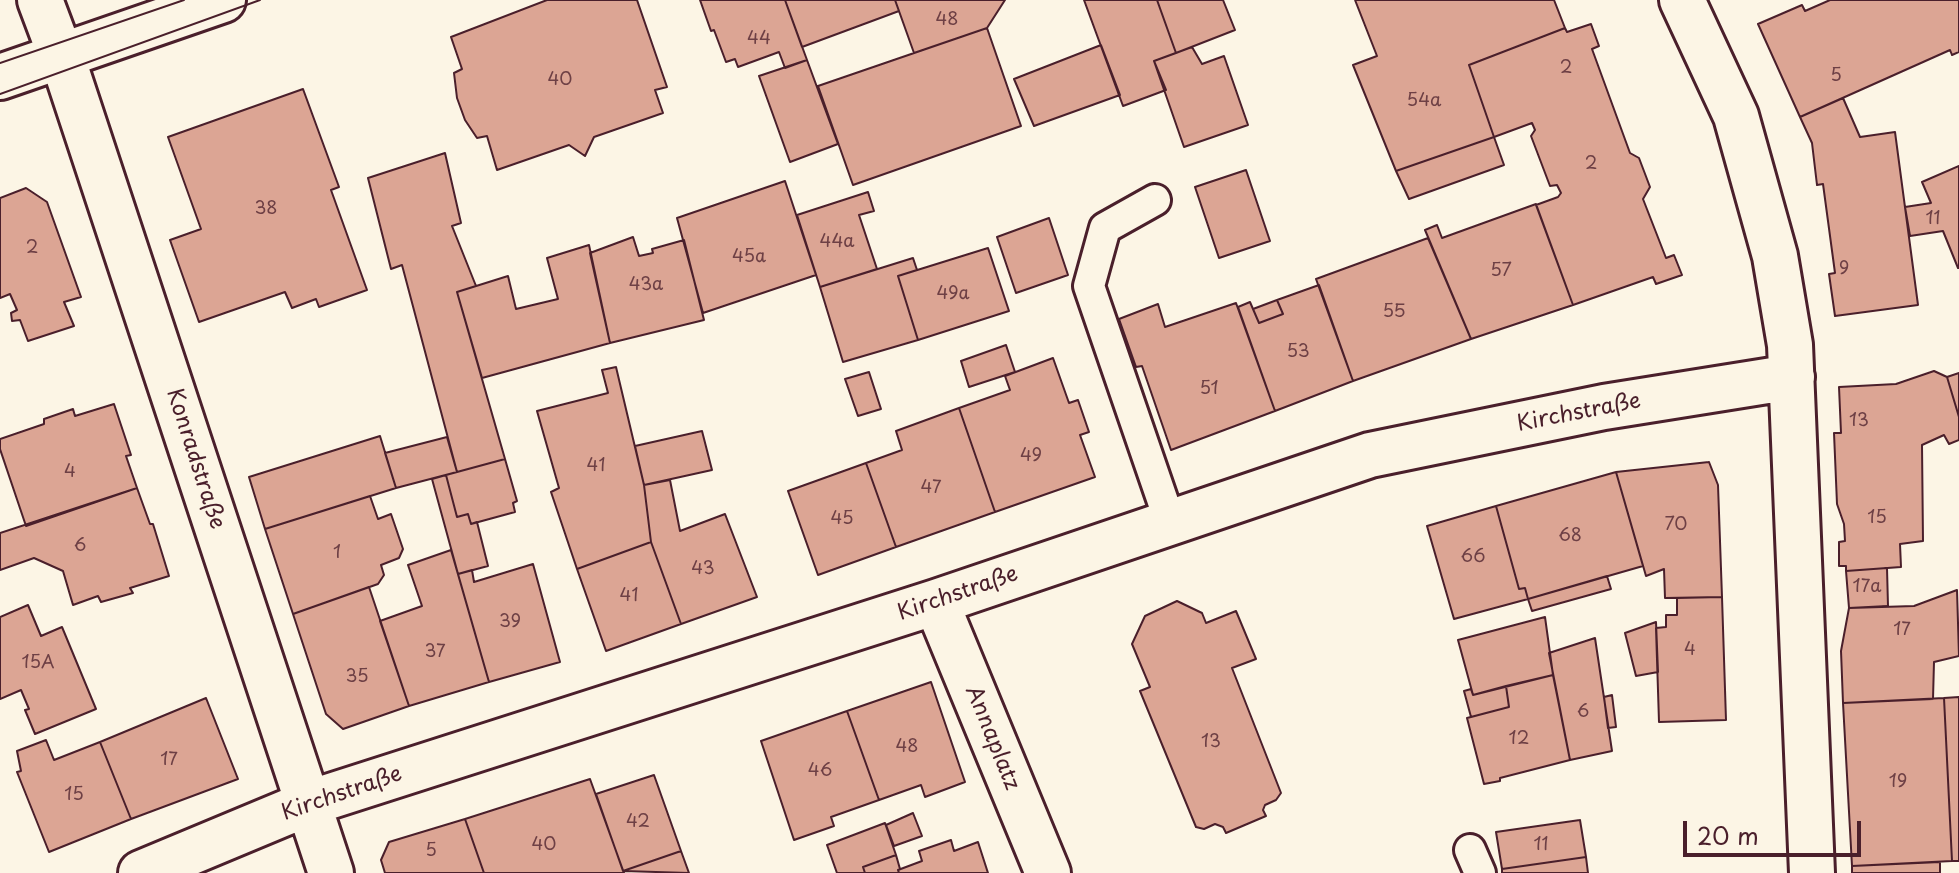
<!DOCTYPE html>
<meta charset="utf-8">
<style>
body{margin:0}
#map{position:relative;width:1959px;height:873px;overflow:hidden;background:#fcf5e5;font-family:"Playpen Sans",sans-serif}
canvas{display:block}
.scale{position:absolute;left:1683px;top:821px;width:178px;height:36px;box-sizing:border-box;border:4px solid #4a1f2b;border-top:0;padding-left:10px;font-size:24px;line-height:28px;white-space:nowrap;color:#4a1f2b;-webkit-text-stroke:6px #fcf5e5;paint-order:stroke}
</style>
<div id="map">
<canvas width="1959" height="873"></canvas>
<div class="scale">20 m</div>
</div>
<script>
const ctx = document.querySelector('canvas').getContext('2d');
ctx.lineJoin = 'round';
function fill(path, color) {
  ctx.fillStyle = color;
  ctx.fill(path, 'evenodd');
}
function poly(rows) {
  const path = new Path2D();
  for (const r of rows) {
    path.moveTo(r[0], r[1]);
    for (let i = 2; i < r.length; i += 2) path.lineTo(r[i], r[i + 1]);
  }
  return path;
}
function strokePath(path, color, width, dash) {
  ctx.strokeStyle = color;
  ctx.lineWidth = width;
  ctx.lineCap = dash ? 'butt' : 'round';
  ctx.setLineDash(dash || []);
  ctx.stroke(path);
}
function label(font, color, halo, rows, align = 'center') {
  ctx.font = font + ' "Playpen Sans",sans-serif';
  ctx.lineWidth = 6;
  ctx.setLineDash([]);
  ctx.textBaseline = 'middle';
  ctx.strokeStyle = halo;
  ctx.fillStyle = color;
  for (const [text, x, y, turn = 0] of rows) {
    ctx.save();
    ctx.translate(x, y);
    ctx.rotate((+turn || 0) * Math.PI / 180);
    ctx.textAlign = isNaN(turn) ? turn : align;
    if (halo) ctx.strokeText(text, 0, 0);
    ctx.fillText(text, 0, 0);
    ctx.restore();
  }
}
const building = poly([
 [547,0,637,0,667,87,655,90,663,113,594,137,585,156,569,145,497,170,487,136,477,138,465,120,457,98,454,73,462,69,451,37,547,0],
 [700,0,785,0,807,60,785,68,779,52,738,67,735,59,726,62,714,30,711,31,700,0],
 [785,0,895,0,899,11,802,47,785,0],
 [895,0,1005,0,987,28,914,53,895,0],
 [1084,0,1157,0,1176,53,1154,61,1166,90,1123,106,1084,0],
 [1157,0,1223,0,1235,30,1176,53,1157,0],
 [1355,0,1554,0,1565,28,1469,65,1494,137,1396,171,1353,65,1377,56,1355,0],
 [1830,0,1959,0,1959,52,1952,55,1950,50,1800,117,1758,24,1802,5,1805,11,1830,0],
 [1591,24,1599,46,1592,49,1630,153,1639,158,1650,187,1643,199,1666,258,1674,255,1682,275,1656,284,1653,277,1573,305,1536,205,1558,197,1561,193,1557,185,1550,186,1531,136,1535,130,1532,123,1494,137,1469,65,1565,28,1567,32,1591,24],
 [987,28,1021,126,853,185,818,86,987,28],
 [1101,45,1120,95,1034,126,1014,79,1101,45],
 [1192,47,1202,64,1224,56,1248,125,1184,147,1154,61,1192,47],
 [807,60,838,144,790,162,759,76,807,60],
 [303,89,339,187,331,190,367,290,319,307,316,299,292,308,285,292,199,322,170,240,201,229,168,137,303,89],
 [1843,98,1860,137,1895,132,1918,305,1835,316,1829,274,1835,273,1823,184,1817,185,1812,143,1800,117,1843,98],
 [1494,137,1504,165,1409,199,1396,171,1494,137],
 [445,153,461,223,452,226,476,286,457,292,505,459,457,472,402,265,391,269,368,178,445,153],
 [1959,166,1959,268,1958,268,1943,231,1910,236,1905,207,1931,203,1922,182,1959,166],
 [1246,170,1270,241,1219,258,1195,187,1246,170],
 [785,181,816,275,703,313,677,218,785,181],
 [26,188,47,202,81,297,64,302,74,326,28,341,20,320,12,321,11,313,17,310,10,294,0,298,0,198,26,188],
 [868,192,874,211,859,215,877,269,820,287,797,215,868,192],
 [1536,204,1573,305,1471,339,1425,230,1437,225,1442,238,1536,204],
 [1049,218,1068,275,1016,293,997,237,1049,218],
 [633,237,639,256,653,253,652,249,684,240,704,320,610,343,590,253,633,237],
 [1428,238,1471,339,1353,381,1316,279,1428,238],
 [589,245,610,343,482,378,457,292,508,276,516,309,558,299,547,258,589,245],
 [988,248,1009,311,918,340,898,276,988,248],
 [913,258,917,270,898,276,918,340,843,362,820,287,913,258],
 [1319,285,1353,381,1275,411,1238,307,1250,302,1259,323,1283,314,1277,300,1319,285],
 [1277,300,1283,314,1259,323,1253,309,1277,300],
 [1236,303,1275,411,1171,450,1142,366,1136,367,1119,319,1158,304,1165,327,1236,303],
 [1006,345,1015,372,969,387,961,361,1006,345],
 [1053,358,1069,403,1078,400,1089,432,1080,435,1095,477,995,512,959,408,1010,390,1005,376,1053,358],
 [616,367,644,485,651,542,577,569,551,492,559,488,537,411,608,393,602,370,616,367],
 [1934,371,1947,377,1959,417,1959,440,1949,444,1944,435,1922,445,1923,541,1900,544,1901,567,1846,571,1846,566,1839,566,1839,542,1845,541,1844,524,1837,504,1834,433,1841,433,1839,387,1896,384,1934,371],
 [869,372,881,409,858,416,845,379,869,372],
 [1959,373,1959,417,1947,377,1959,373],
 [114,404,131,455,126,456,137,488,26,526,0,449,0,439,44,424,44,419,73,409,75,416,114,404],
 [959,408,995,512,896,547,866,463,902,450,896,431,959,408],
 [702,431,712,470,644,485,635,446,702,431],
 [380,436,396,488,265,529,249,477,380,436],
 [447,437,457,472,396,488,385,453,447,437],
 [505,459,517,501,513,503,515,512,471,524,468,514,457,517,446,475,505,459],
 [1709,462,1718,485,1722,597,1665,598,1664,569,1646,576,1616,472,1709,462],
 [866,463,896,547,818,575,788,491,866,463],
 [1616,472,1643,566,1528,599,1525,588,1519,589,1496,506,1616,472],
 [446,475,457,517,468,514,471,524,477,522,488,566,458,574,432,479,446,475],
 [670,480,680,531,725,514,757,597,681,624,651,542,644,485,670,480],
 [137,488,150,524,153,524,169,576,130,588,133,593,101,602,98,596,73,605,63,571,34,558,0,570,0,533,137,488],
 [370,496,378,519,391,514,403,549,399,558,381,565,384,575,378,584,293,614,265,529,370,496],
 [1496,506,1519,589,1525,588,1528,599,1454,619,1427,526,1496,506],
 [651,542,681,624,606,651,577,569,651,542],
 [451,550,489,682,409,706,380,621,422,606,408,565,451,550],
 [533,564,560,662,489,682,458,574,472,570,474,582,533,564],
 [1887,568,1888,606,1849,608,1846,571,1887,568],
 [1607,576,1611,589,1532,611,1528,599,1607,576],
 [369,587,409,706,343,729,326,714,293,614,369,587],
 [1957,590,1959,656,1934,662,1933,699,1843,703,1841,651,1849,608,1914,606,1957,590],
 [1722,597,1726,720,1659,722,1656,628,1666,627,1666,615,1677,615,1677,598,1722,597],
 [1177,601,1202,613,1206,623,1236,611,1256,659,1232,668,1281,793,1276,800,1265,805,1263,810,1266,816,1226,833,1223,827,1215,824,1204,829,1196,827,1140,691,1150,687,1132,644,1145,616,1177,601],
 [28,605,41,636,62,627,96,709,35,734,25,710,29,709,21,690,0,699,0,617,28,605],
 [1545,617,1553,675,1473,695,1458,640,1545,617],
 [1656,622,1658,672,1636,676,1625,633,1656,622],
 [1595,638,1612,751,1570,760,1549,653,1595,638],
 [1553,675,1570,760,1500,778,1500,781,1484,784,1467,718,1509,707,1506,686,1553,675],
 [931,682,965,782,925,797,921,785,879,800,847,711,931,682],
 [1506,686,1509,707,1471,717,1464,691,1471,689,1473,695,1506,686],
 [1612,695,1616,727,1608,728,1604,697,1612,695],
 [1959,697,1959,861,1952,861,1944,698,1959,697],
 [206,698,238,779,131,819,100,742,206,698],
 [1944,698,1952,861,1852,866,1843,703,1944,698],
 [847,711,879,800,831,817,834,826,794,840,761,741,847,711],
 [46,740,54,760,100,742,131,819,49,852,17,772,21,771,17,751,46,740],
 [654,775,681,851,623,871,596,794,654,775],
 [590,779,624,873,484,873,465,819,590,779],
 [913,813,922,836,894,846,886,825,913,813],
 [465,819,484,873,385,873,381,860,389,842,465,819],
 [1580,820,1586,857,1502,869,1496,832,1580,820],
 [885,823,896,855,863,867,865,873,837,873,827,845,885,823],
 [951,840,954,851,978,842,988,873,899,873,898,870,922,861,919,851,951,840],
 [681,851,689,873,623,871,681,851],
 [896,855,900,869,898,870,899,873,865,873,863,867,896,855],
 [1586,857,1588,873,1502,873,1502,869,1586,857],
 [1940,862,1940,873,1852,873,1852,866,1940,862]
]);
const lane = poly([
 [1155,200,1105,228,1089,286,1170,522],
 [1470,850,1480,873]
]);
const street = poly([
 [40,0,67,72,331,873],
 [1682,0,1736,116,1775,256,1790,345,1812,873],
 [936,602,1048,873],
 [141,873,309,803,936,602,1370,455,1604,407,1792,377]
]);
const secondary = poly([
 [0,77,223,0]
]);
const tram = poly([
 [0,63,184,0],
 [0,94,260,0]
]);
const numberNames = [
 ["48",947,20],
 ["44",759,39],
 ["2",1566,68],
 ["5",1836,76],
 ["40",560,80],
 ["54a",1424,101],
 ["2",1591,164],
 ["38",266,209],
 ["11",1933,219],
 ["44a",837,242],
 ["2",32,248],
 ["45a",749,257],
 ["9",1844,269],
 ["57",1501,271],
 ["43a",646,285],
 ["49a",953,294],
 ["55",1394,312],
 ["53",1298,352],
 ["51",1209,389],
 ["13",1859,421],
 ["49",1031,456],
 ["41",596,466],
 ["4",70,472],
 ["47",931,488],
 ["15",1877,518],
 ["45",842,519],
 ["70",1676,525],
 ["68",1570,536],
 ["6",80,546],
 ["1",337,553],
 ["66",1473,557],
 ["43",703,569],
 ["17a",1867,587],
 ["41",629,596],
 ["39",510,622],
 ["17",1902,630],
 ["4",1690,650],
 ["37",435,652],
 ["15A",38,663],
 ["35",357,677],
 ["6",1583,712],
 ["12",1519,739],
 ["13",1211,742],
 ["48",907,747],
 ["17",169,760],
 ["46",820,771],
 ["19",1898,782],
 ["15",74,795],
 ["42",638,822],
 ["40",544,845],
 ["11",1541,845],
 ["5",431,851]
];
const streetNames = [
 ["Kirchstraße",1579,413,-11],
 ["Konradstraße",195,459,72],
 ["Kirchstraße",958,594,-19],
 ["Annaplatz",992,738,68],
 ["Kirchstraße",342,794,-19]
];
fill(building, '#dca594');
strokePath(building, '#4a1f2b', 2);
strokePath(lane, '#4a1f2b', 36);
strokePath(street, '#4a1f2b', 50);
strokePath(secondary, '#4a1f2b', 50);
strokePath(lane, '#fcf5e5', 30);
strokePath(street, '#fcf5e5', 44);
strokePath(secondary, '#fcf5e5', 44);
strokePath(tram, '#4a1f2b', 2);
label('18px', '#6e4045', null, numberNames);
label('22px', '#4a1f2b', '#fcf5e5', streetNames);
</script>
